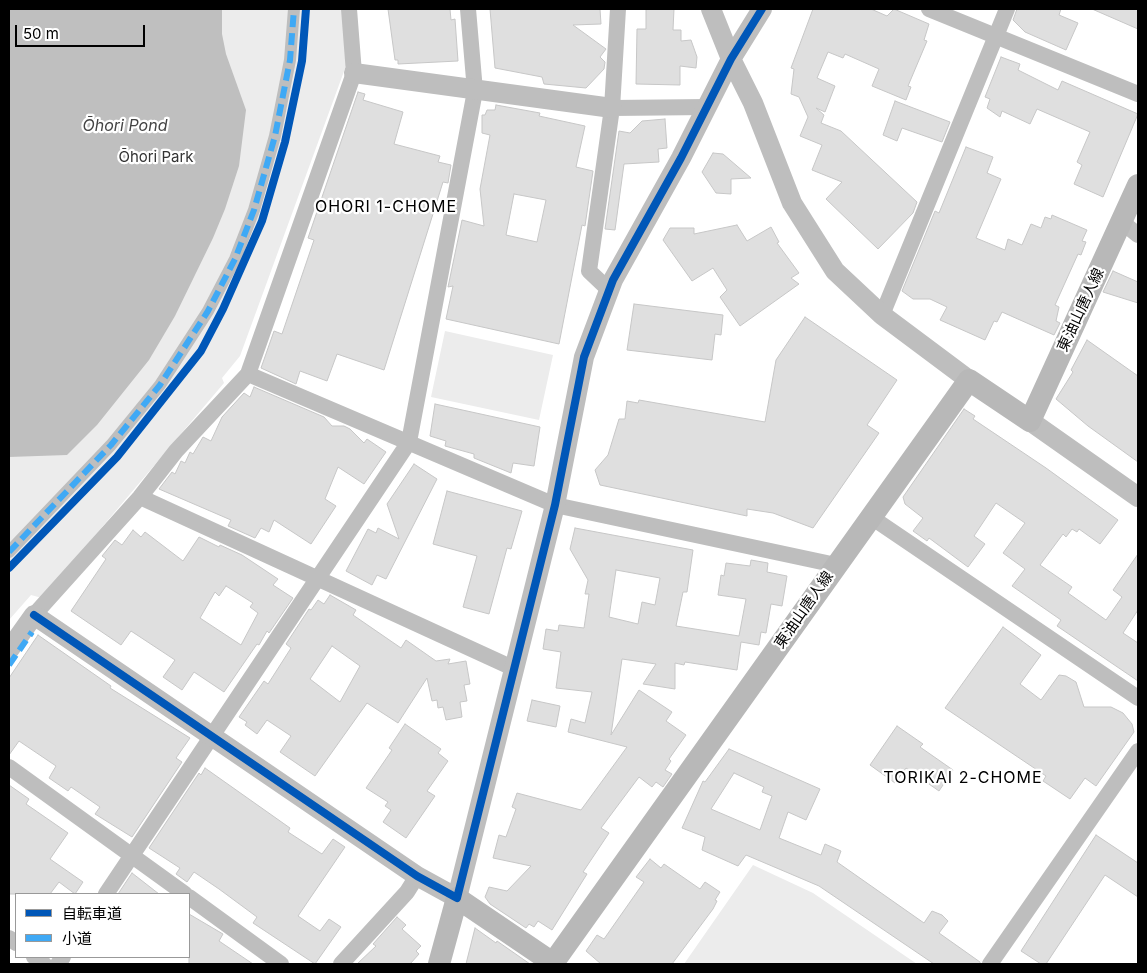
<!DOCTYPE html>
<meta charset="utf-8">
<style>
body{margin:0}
#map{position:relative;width:1147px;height:973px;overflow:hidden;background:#fff;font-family:Inter,"Noto Sans JP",sans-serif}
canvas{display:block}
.frame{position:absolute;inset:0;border:10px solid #000;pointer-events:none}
.legend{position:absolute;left:15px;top:893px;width:175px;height:65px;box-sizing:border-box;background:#fff;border:1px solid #999;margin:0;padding:6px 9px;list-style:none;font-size:15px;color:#000}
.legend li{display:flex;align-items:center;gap:10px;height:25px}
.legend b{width:25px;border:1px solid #999}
.scale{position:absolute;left:15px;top:25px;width:130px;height:22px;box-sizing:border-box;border:2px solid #000;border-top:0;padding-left:6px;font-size:15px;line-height:18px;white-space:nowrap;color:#000;-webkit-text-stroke:4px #fff;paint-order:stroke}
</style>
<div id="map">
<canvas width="1147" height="973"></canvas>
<div class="frame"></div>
<ul class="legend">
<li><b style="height:6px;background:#0057b8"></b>自転車道</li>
<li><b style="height:6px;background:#3fa9f5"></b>小道</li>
</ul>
<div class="scale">50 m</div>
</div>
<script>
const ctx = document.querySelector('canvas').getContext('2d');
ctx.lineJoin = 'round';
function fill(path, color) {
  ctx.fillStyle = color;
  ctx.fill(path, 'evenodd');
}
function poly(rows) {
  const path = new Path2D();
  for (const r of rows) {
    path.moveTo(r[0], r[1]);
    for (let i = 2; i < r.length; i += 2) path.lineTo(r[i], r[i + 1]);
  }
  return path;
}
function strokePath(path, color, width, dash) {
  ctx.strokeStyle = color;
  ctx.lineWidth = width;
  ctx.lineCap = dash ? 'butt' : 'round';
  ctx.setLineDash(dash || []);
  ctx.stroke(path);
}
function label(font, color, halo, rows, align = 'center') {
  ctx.font = font + ' Inter,"Noto Sans JP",sans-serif';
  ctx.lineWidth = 4.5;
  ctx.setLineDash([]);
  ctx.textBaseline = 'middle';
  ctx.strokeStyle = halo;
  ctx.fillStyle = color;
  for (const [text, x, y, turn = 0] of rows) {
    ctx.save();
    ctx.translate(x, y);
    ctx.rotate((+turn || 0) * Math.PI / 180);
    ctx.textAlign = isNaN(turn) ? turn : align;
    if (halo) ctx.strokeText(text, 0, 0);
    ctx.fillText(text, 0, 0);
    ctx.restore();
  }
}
const green = poly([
 [9,9,342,9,347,63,240,356,222,378,224,383,42,598,31,595,9,620],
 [445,331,553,355,539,420,431,397],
 [753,865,813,893,917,964,684,964]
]);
const water = poly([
 [9,9,222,9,222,34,226,54,246,110,239,166,225,209,213,238,175,316,149,360,97,425,67,455,9,457]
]);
const building = poly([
 [388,9,450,9,451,20,455,19,458,61,398,64,398,60,395,60,388,9],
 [490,9,600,9,601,24,573,25,606,49,600,57,605,62,604,69,586,88,544,84,542,77,495,68,490,9],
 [646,9,674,9,673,30,681,30,681,41,691,40,697,57,696,68,680,66,680,85,636,84,637,29,646,29,646,9],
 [813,9,871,9,887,16,894,9,929,24,924,40,927,41,908,86,911,87,906,100,872,86,879,69,845,54,843,58,828,52,817,78,835,86,825,112,816,108,824,115,821,123,841,131,917,202,913,213,878,249,826,199,842,182,812,170,822,145,800,136,808,117,799,97,791,94,794,69,791,68,813,9],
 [1017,9,1061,9,1059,15,1078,23,1066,50,1025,32,1013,20,1017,9],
 [1092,9,1138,9,1138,29,1092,9],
 [1001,57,1020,64,1018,70,1058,90,1062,81,1138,114,1103,197,1074,184,1082,165,1077,162,1090,132,1037,109,1030,124,1002,111,1000,117,987,108,990,99,985,97,1001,57],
 [358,92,365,94,363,100,403,112,394,144,440,156,438,162,451,165,448,183,443,182,384,370,337,354,327,381,300,371,296,384,261,368,274,331,282,334,314,240,308,238,358,92],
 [895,101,950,122,942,142,902,128,897,141,883,135,895,101],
 [496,105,540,113,539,116,585,126,576,167,593,171,585,226,582,225,559,344,446,319,453,286,448,287,462,220,484,226,480,189,490,135,482,133,482,115,485,115,487,110,495,110,496,105],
 [514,194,546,200,537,242,506,235,514,194],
 [665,119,667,148,658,149,659,162,624,164,615,230,605,229,619,131,630,133,642,121,665,119],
 [966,147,993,157,987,173,1001,179,976,238,1005,250,1008,239,1022,245,1031,224,1041,228,1045,217,1051,219,1052,215,1087,230,1082,241,1086,242,1081,255,1078,254,1055,305,1059,307,1056,321,1060,323,1054,335,1002,312,997,322,994,321,985,340,940,320,947,307,930,299,913,299,902,291,935,211,939,213,966,147],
 [713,153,723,154,751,178,731,179,731,194,716,193,702,172,713,153],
 [737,225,747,241,771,227,779,242,777,243,799,273,791,278,799,284,740,326,720,297,727,290,713,268,692,281,663,240,670,228,694,228,694,234,737,225],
 [1113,271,1138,282,1138,303,1103,292,1113,271],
 [634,304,723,315,721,335,715,334,712,360,627,350,634,304],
 [805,317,897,380,867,425,879,433,813,528,773,513,747,509,747,516,600,485,595,470,608,455,619,419,625,419,627,401,638,403,639,400,765,422,776,360,805,317],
 [1087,340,1138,376,1138,462,1088,426,1056,399,1073,372,1071,370,1087,340],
 [254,387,324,417,332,426,344,426,350,429,364,443,367,439,386,452,364,484,338,467,325,499,336,506,311,544,274,520,269,532,261,528,255,538,228,526,231,520,159,489,172,472,175,474,181,461,185,463,190,452,193,454,203,437,211,441,222,417,244,393,250,397,254,387],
 [435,404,540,427,534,466,513,463,511,473,474,458,474,454,445,446,446,441,430,436,435,404],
 [964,409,975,416,973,419,1046,468,1118,520,1100,544,1079,529,1077,532,1072,529,1066,537,1063,534,1040,565,1072,587,1068,593,1106,620,1122,597,1113,590,1138,554,1138,610,1123,633,1138,643,1138,681,1057,626,1061,620,1012,586,1025,569,1003,553,1025,523,996,503,974,536,985,544,968,567,929,538,927,541,913,531,923,518,905,504,903,497,964,409],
 [414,464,437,479,386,579,377,575,372,585,346,571,368,529,376,533,378,528,399,539,387,504,414,464],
 [447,491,522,511,511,549,507,548,489,614,463,607,477,556,433,544,447,491],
 [575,528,693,550,687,592,683,592,676,626,739,636,746,599,718,595,721,575,724,576,726,563,750,566,751,560,768,563,767,572,787,576,782,606,771,604,766,633,761,632,759,645,741,642,737,670,685,662,684,665,675,663,675,689,643,684,656,664,622,659,611,735,639,690,672,712,666,721,686,735,669,759,671,761,665,770,672,774,663,787,656,782,652,787,639,777,601,828,609,833,583,872,587,874,552,930,538,921,534,927,529,924,526,928,490,904,485,897,489,887,507,891,531,866,493,858,499,835,506,837,516,809,512,807,517,793,581,810,627,747,568,732,571,719,585,723,592,692,556,688,561,652,543,649,546,629,558,631,559,625,584,628,589,594,585,594,588,580,570,549,575,528],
 [616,570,660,578,655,605,642,602,638,624,609,617,616,570],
 [133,530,141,537,145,532,183,561,199,537,219,547,220,545,242,555,278,579,273,585,293,598,269,633,267,631,259,645,257,644,224,692,194,672,182,690,163,677,175,660,131,631,121,645,71,611,106,559,102,556,111,545,115,540,122,545,133,530],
 [226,586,253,603,250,607,258,613,241,645,200,618,215,592,219,596,226,586],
 [330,595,356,610,353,615,401,648,406,640,436,661,450,659,448,664,466,661,470,684,464,685,467,701,460,702,462,717,446,720,443,707,438,708,437,700,432,701,427,678,398,723,367,703,315,776,280,752,291,736,267,720,257,734,245,725,247,722,239,717,264,681,268,684,291,648,286,644,309,609,311,610,318,600,324,604,330,595],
 [332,646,360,666,340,702,310,679,332,646],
 [1003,627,1041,655,1020,684,1041,700,1059,675,1066,676,1076,682,1084,707,1111,707,1123,713,1132,724,1134,732,1096,786,1085,778,1070,799,1043,781,1046,776,945,708,1003,627],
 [38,635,111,686,110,688,190,738,176,758,182,762,132,837,95,814,100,807,71,787,68,791,49,778,56,766,19,741,9,755,9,678,38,635],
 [532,700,560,706,556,727,527,721,532,700],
 [405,724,441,749,438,753,448,761,427,791,435,796,406,838,383,822,391,810,385,806,388,802,366,788,392,750,389,748,405,724],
 [897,726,923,744,920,747,953,770,939,791,906,768,895,783,870,765,897,726],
 [729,749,820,789,806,820,788,812,779,838,821,855,825,844,841,851,837,862,924,923,932,911,942,915,948,921,939,933,980,962,980,964,934,964,819,886,746,855,738,866,702,850,705,837,682,828,703,781,705,782,729,749],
 [734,773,764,787,762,792,772,796,760,830,711,809,734,773],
 [205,768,290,828,288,832,322,854,333,839,345,847,298,916,320,931,329,919,341,927,315,964,253,923,257,917,219,889,194,872,187,882,176,874,180,868,149,848,199,773,201,775,205,768],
 [9,785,29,799,26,804,68,833,50,859,83,882,75,894,59,882,50,894,9,894,9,785],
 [1096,835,1138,863,1138,897,1105,875,1046,964,1041,964,1021,951,1096,835],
 [650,859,661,868,664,864,700,889,705,882,720,892,715,900,717,901,713,909,672,964,601,964,586,951,597,935,604,939,644,882,636,877,650,859],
 [132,873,159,894,118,894,132,873],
 [189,914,223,934,219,941,253,964,189,964,189,914],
 [397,917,406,925,402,929,421,946,416,951,419,954,410,964,357,964,376,946,373,944,397,917],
 [475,928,496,943,497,941,530,964,466,964,475,928]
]);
const pedestrian = poly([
 [9,552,111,445,160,385,208,311,235,259,254,210,275,136,290,60,294,9]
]);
const minor = poly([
 [929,9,1138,94],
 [612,108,708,107],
 [1122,222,1138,235],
 [609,290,589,271,612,108,618,9],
 [882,315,1007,9],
 [248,374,555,505,836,565],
 [140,497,515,669],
 [871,517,1138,698],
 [34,615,140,497,176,451,248,374,354,73,349,9],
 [9,767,185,894],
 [106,894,409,442,475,91,468,9],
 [189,897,281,964],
 [9,938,16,943],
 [34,957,44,964],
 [58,964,63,957],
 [341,964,407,892,417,876],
 [990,964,1138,751]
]);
const tertiary = poly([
 [711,9,731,59,753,103,792,203,835,271,882,315,969,380],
 [354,73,612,108],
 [1030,421,1138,497],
 [9,650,34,615,417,876,457,898,555,505,584,357,613,280,681,158,731,59,762,9]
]);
const secondary = poly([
 [439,964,457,898,553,963,969,380,1030,421,1138,185]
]);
const quiet = poly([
 [9,552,111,445,160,385,208,311,235,259,254,210,275,136,290,60,294,9],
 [9,665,32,632]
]);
const cycleway = poly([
 [9,568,117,457,201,351,223,309,262,221,285,142,302,61,306,9],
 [34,615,417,876,457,898,555,505,584,357,613,280,681,158,731,59,762,9]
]);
const parkNames = [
 ["Ōhori Park",156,157]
];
const streetNames = [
 ["東油山唐人線",1081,310,-65],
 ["東油山唐人線",804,610,-55]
];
const waterNames = [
 ["Ōhori Pond",125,126]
];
const neighbourhoodNames = [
 ["OHORI 1-CHOME",386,207],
 ["TORIKAI 2-CHOME",963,778]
];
fill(green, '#ececec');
fill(water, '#bfbfbf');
fill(building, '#dfdfdf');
strokePath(building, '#c7c7c7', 1);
strokePath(pedestrian, '#bebebe', 12);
strokePath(minor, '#bebebe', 16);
strokePath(tertiary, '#bebebe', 20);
strokePath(secondary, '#b8b8b8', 22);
strokePath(quiet, '#3fa9f5', 6, [12, 6]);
strokePath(cycleway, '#0057b8', 8);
label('15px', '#333', '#fff', parkNames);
label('15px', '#000', '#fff', streetNames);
label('italic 16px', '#444', '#fff', waterNames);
ctx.letterSpacing = '1px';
label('16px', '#000', '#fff', neighbourhoodNames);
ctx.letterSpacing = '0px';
</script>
